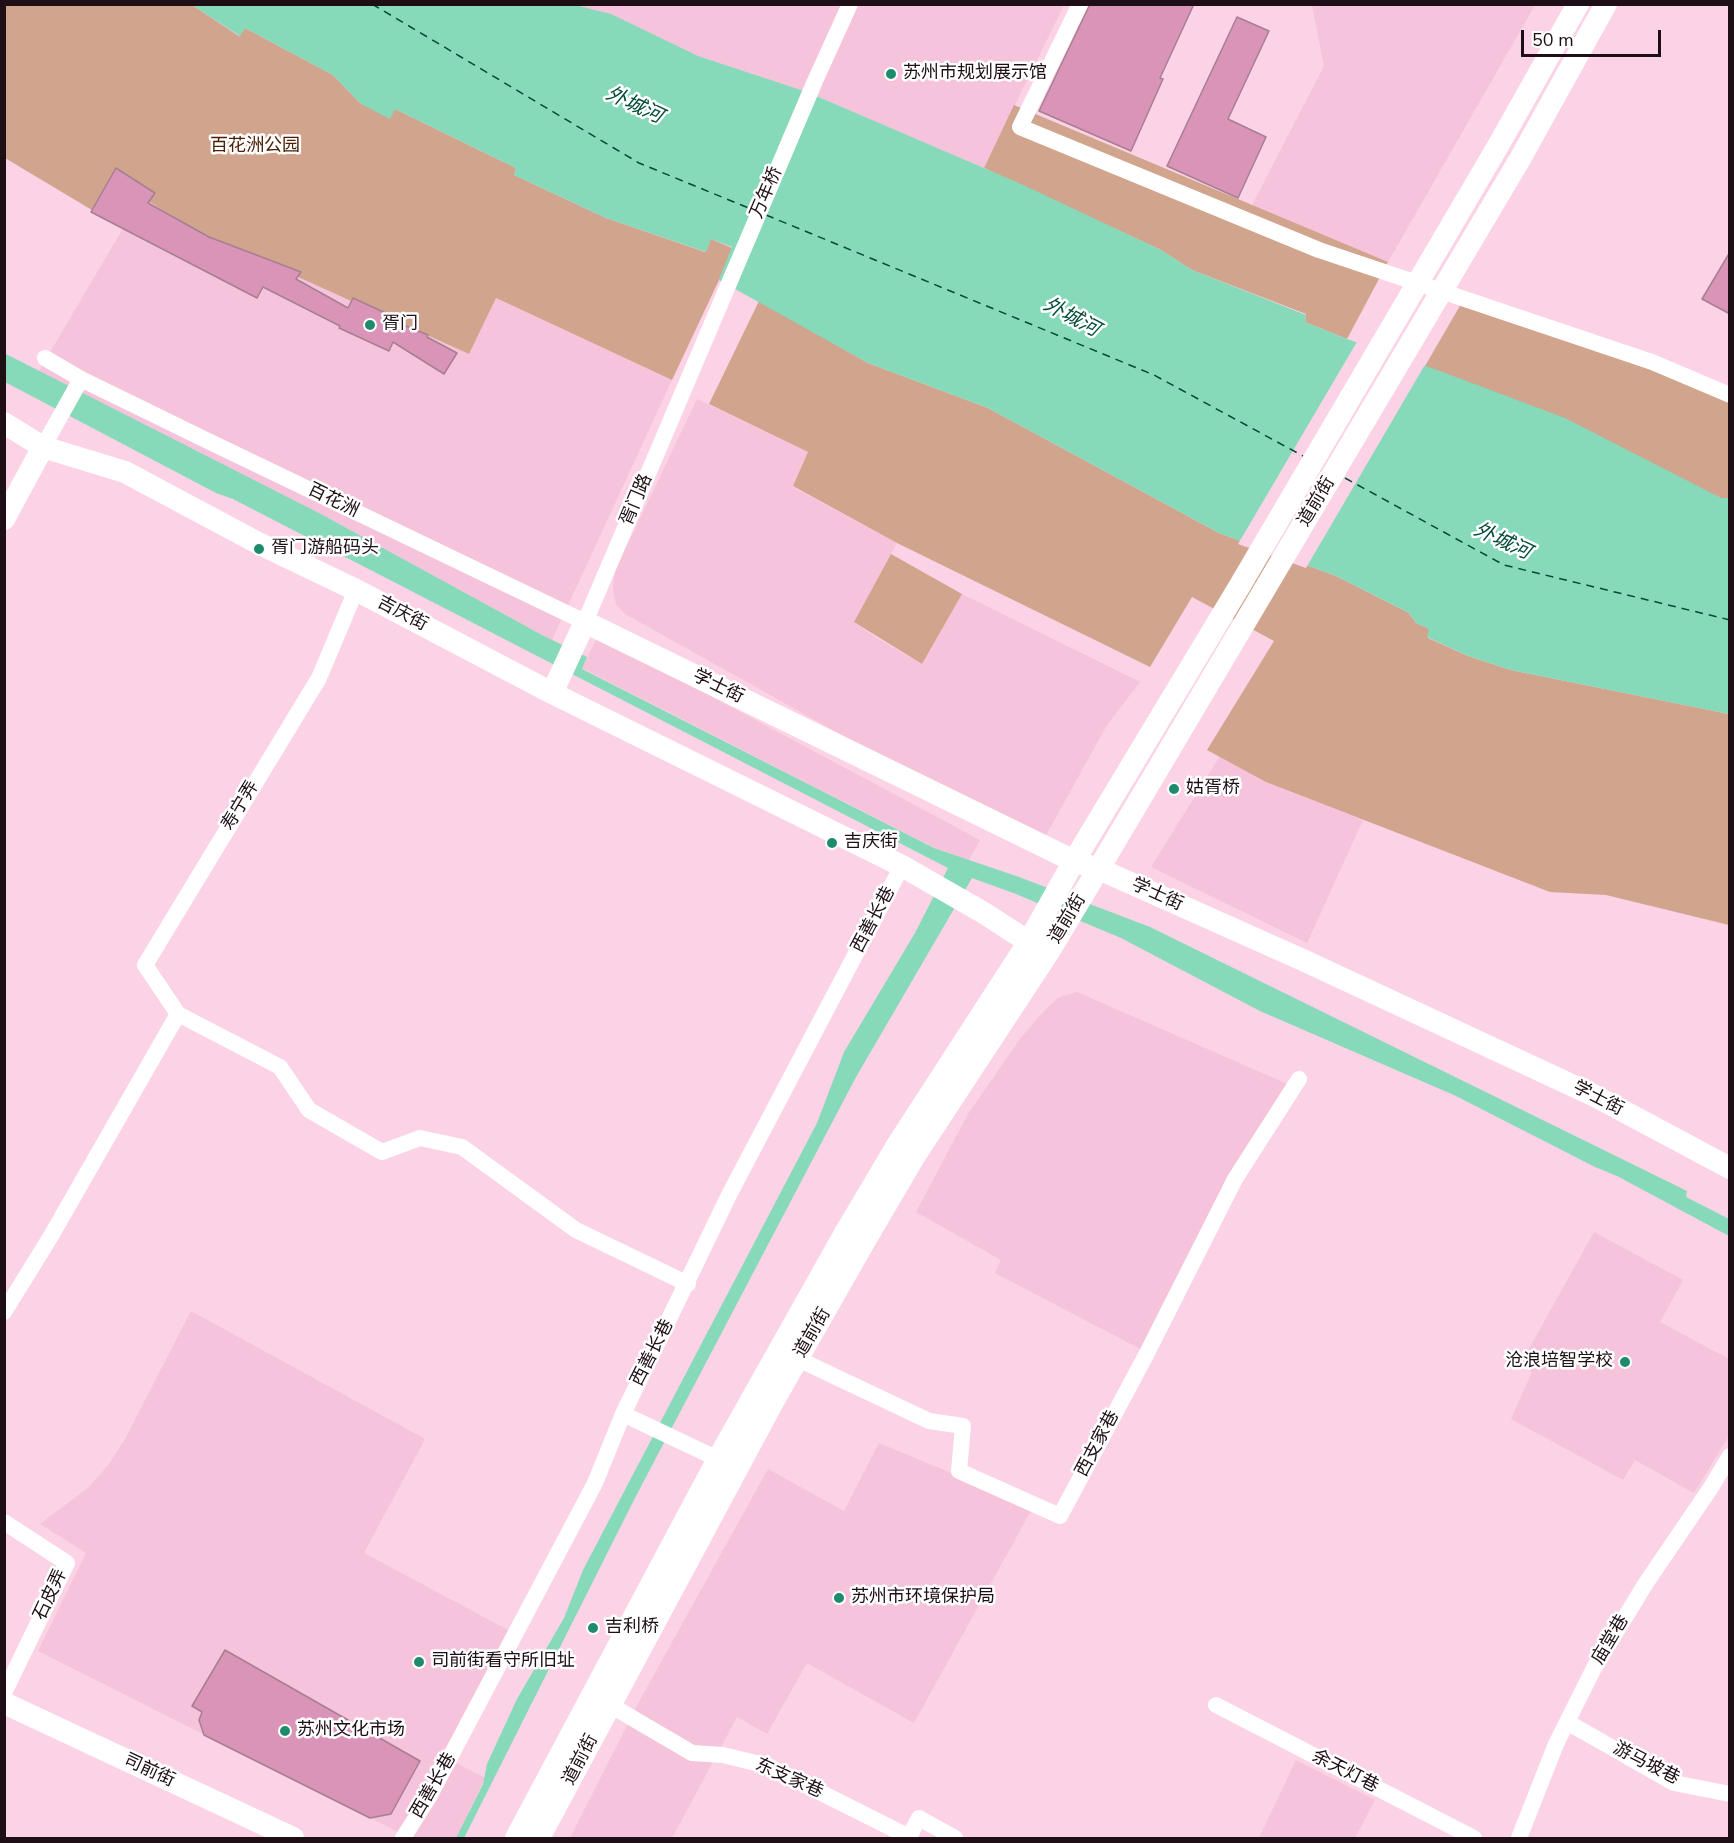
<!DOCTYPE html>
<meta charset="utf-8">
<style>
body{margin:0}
#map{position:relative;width:1734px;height:1843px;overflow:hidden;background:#fcd2e6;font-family:"Nunito Sans",sans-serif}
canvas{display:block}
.frame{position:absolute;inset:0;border:6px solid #1e0f17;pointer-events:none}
.scale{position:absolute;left:1521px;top:30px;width:140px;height:27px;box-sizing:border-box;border:3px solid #1e0f17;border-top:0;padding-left:8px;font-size:18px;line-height:21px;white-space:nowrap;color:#1e0f17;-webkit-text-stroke:4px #fff;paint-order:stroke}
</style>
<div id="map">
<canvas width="1734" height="1843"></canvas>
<div class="frame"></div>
<div class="scale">50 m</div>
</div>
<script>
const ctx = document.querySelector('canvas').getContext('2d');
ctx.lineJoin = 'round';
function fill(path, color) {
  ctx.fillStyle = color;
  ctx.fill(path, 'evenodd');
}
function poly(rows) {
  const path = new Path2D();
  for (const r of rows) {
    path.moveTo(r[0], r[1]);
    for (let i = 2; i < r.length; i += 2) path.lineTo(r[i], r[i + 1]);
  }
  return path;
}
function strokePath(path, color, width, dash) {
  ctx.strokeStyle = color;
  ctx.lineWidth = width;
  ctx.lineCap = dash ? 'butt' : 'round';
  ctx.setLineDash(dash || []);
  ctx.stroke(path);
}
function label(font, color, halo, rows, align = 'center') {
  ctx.font = font + ' "Nunito Sans","Noto Sans SC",sans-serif';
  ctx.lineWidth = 5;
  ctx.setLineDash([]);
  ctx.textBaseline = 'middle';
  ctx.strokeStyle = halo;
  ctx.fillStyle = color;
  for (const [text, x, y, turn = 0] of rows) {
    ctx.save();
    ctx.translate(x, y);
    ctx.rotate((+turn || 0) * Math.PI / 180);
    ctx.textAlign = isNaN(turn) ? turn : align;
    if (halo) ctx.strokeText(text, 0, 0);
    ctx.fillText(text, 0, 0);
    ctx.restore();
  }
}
const built = poly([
 [571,5,1064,5,984,168,807,92,698,56],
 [1312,5,1535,5,1388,262,1251,207,1324,66],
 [142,196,162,210,209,237,469,354,495,298,672,380,552,640,319,513,39,371],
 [697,399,808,452,793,487,897,543,854,622,875,637,922,664,962,594,1140,682,1107,725,1045,837,924,781,625,614,616,604,613,590,614,573],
 [598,636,980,840,969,860,935,848,582,668],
 [1220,756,1266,782,1363,820,1307,943,1151,867],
 [1077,992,1292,1086,1148,1353,995,1273,1001,1260,916,1212,968,1114,1020,1039,1044,1011,1058,998],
 [1594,1232,1683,1280,1660,1322,1729,1359,1729,1436,1694,1493,1635,1460,1623,1480,1511,1419,1532,1372,1520,1365],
 [191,1311,425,1439,364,1553,508,1630,443,1756,485,1778,456,1838,410,1838,38,1651,86,1553,40,1524,89,1487,109,1464,125,1439],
 [879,1443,1033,1507,914,1723,807,1663,767,1734,737,1717,672,1838,570,1838,640,1700,768,1469,844,1511],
 [1296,1760,1375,1800,1355,1838,1259,1838]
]);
const green = poly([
 [5,5,192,5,239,36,245,28,333,75,361,104,395,109,516,168,514,175,606,218,705,252,711,239,732,248,719,280,672,380,496,298,469,354,209,237,162,210,142,197,122,228,5,158],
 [1014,105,1388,262,1347,339,1305,322,1306,314,1192,270,1161,250,984,168],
 [759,301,868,363,988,408,1219,533,1336,576,1409,613,1416,623,1430,629,1428,638,1468,656,1511,670,1729,714,1729,925,1606,895,1550,892,1266,782,1207,750,1274,641,1192,597,1150,667,897,543,793,486,808,452,709,404],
 [1461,304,1729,396,1729,498,1721,498,1425,366],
 [891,554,962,594,922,664,854,622]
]);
const water = poly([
 [571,4,611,14,698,56,807,92,1021,184,1161,250,1192,270,1306,315,1305,322,1347,339,1440,371,1565,418,1721,498,1729,498,1729,714,1511,670,1468,656,1427,637,1429,629,1416,623,1409,613,1336,576,1219,533,988,408,868,363,719,280,732,247,711,239,706,252,606,218,514,175,516,168,395,109,390,119,361,104,333,75,245,28,240,36,192,5],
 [4,353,319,513,544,636,587,657,582,669,934,848,1019,877,1150,927,1687,1191,1686,1197,1729,1219,1729,1236,1617,1176,1595,1167,1456,1096,1260,1011,1121,938,1016,894,972,878,856,1077,636,1496,464,1838,456,1838,483,1784,487,1764,517,1699,564,1618,583,1570,817,1123,844,1052,915,933,948,868,233,499,216,493,5,382]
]);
const pier = poly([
 [1358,340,1426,363,1306,568,1238,544]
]);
const ferry = poly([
 [372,4,639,163,751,209],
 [766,215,1154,375,1303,456],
 [1345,478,1504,565,1730,620]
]);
const building = poly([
 [1090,4,1194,4,1160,78,1163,79,1131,151,1039,111,1090,4],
 [1237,17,1269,31,1228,119,1266,137,1238,198,1167,166,1237,17],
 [116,168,155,193,148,203,209,237,301,272,296,279,348,308,353,298,403,321,401,324,428,335,427,337,457,353,444,374,393,342,389,351,339,328,340,326,263,287,257,298,91,212,116,168],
 [1730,252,1730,314,1702,299,1730,252],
 [225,1650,420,1761,391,1814,370,1818,204,1735,199,1720,202,1712,192,1706,225,1650]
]);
const street = poly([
 [1080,4,1020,127,1319,250,1652,362,1730,395],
 [45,358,81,379,208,441,585,622,815,81,850,4],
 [43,447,81,379],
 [356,590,319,678,145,965,178,1014,280,1067,309,1110,382,1152,420,1138,462,1147,576,1230,688,1284],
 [4,1312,51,1236,178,1014],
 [798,1359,929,1421,963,1426,959,1471,1060,1516,1146,1355,1235,1179,1299,1079],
 [623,1414,718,1459],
 [4,1522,67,1563,4,1693],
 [610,1705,692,1753,723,1755,768,1766,909,1837,919,1818,955,1838],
 [1216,1705,1474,1838],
 [1567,1722,1674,1783,1730,1794],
 [403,1838,429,1797,595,1483,623,1414,730,1193,902,866],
 [1519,1838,1556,1744,1594,1668,1646,1583,1710,1489,1730,1456]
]);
const secondary = poly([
 [4,423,43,447,125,472,258,543,356,590,552,693,902,866,984,913,1041,950],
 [4,519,43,447],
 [552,693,585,622,1074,861,1099,869,1305,961,1595,1096,1730,1168],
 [4,1703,293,1838],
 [516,1838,718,1459,844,1235,896,1147,1028,943,1074,861,1239,587,1498,146,1578,4],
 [539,1838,774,1400,863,1244,914,1157,1048,953,1114,843,1520,159,1606,4]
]);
const markers = [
 [891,74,6,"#1e8c6c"],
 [370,325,6,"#1e8c6c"],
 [259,549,6,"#1e8c6c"],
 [1174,789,6,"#1e8c6c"],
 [832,843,6,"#1e8c6c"],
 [1625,1362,6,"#1e8c6c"],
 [839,1598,6,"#1e8c6c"],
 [593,1628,6,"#1e8c6c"],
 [419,1662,6,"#1e8c6c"],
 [285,1731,6,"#1e8c6c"]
];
const poiNames = [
 ["苏州市规划展示馆",903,74],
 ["胥门",382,325],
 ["胥门游船码头",271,549],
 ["姑胥桥",1186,789],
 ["吉庆街",844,843],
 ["沧浪培智学校",1613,1362,"right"],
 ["苏州市环境保护局",851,1598],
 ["吉利桥",605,1628],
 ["司前街看守所旧址",431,1662],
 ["苏州文化市场",297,1731]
];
const parkNames = [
 ["百花洲公园",255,147]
];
const streetNames = [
 ["万年桥",767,193,-67],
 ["胥门路",637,500,-67],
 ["百花洲",333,501,26],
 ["道前街",1317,502,-59],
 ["吉庆街",402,614,28],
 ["学士街",718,687,26],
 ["寿宁弄",241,806,-59],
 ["学士街",1157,895,24],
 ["道前街",1068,919,-59],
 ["西善长巷",874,920,-62],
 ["学士街",1598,1099,27],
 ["道前街",813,1333,-60],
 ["西善长巷",653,1353,-63],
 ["西支家巷",1098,1444,-62],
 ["石皮弄",51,1595,-65],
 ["庙堂巷",1611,1640,-59],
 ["道前街",581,1760,-62],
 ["游马坡巷",1646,1764,27],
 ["司前街",149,1771,25],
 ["余天灯巷",1345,1772,27],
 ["东支家巷",789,1779,24],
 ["西善长巷",434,1786,-60]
];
const waterNames = [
 ["外城河",634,106,25],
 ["外城河",1071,318,28],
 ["外城河",1502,542,25]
];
fill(built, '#f5c3db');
fill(green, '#d1a48d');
fill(water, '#86d9b9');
fill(pier, '#fcd2e6');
strokePath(ferry, '#014b37', 1.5, [8, 6]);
fill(building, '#d994b7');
strokePath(building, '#a67f92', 1.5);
strokePath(street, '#fff', 16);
strokePath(secondary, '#fff', 22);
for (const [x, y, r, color] of markers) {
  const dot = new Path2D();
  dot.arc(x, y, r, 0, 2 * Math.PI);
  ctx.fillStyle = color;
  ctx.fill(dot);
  strokePath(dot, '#fff', 2);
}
label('18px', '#1e0f17', '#fff', poiNames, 'left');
label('18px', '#4b2007', '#fff', parkNames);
label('18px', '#1e0f17', '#fff', streetNames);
label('italic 20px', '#014b37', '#fff', waterNames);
</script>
